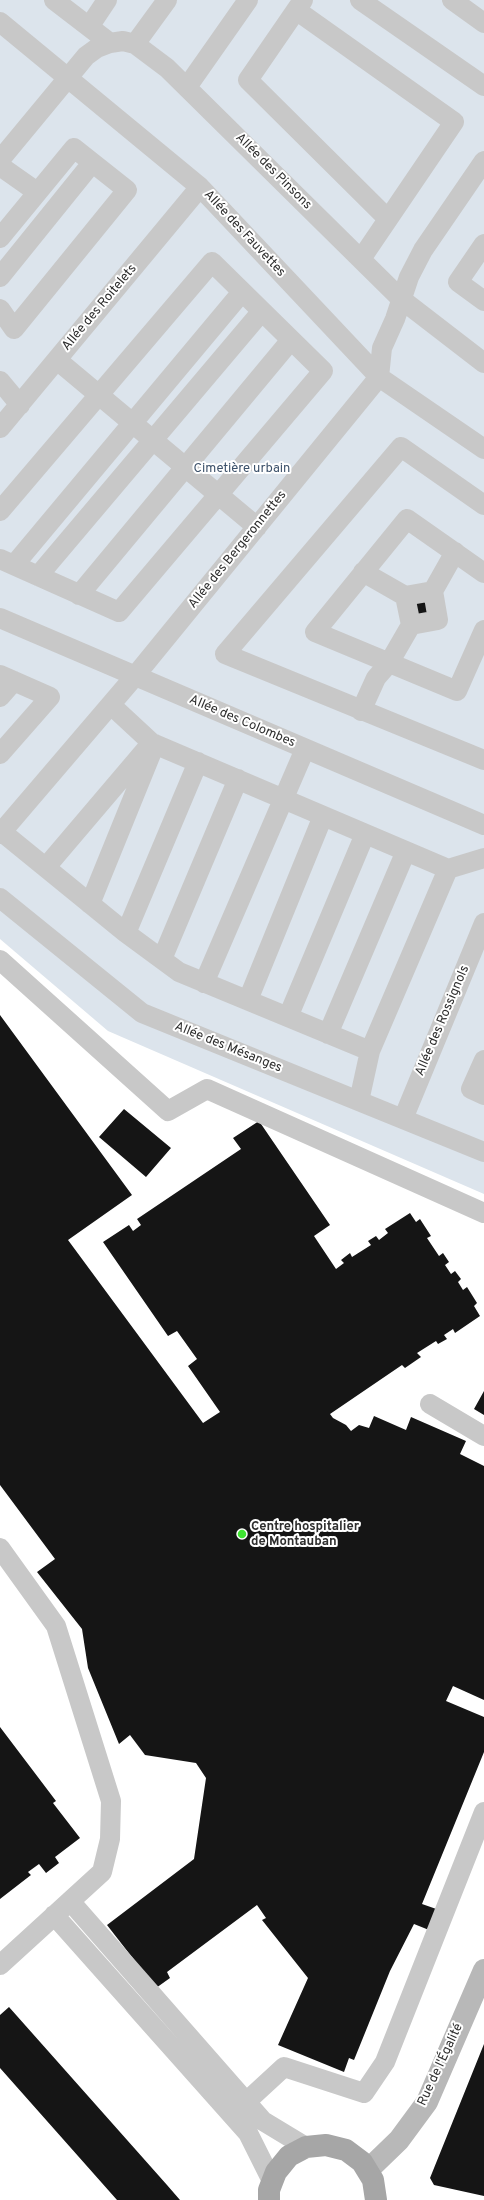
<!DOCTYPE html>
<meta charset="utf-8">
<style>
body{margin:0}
canvas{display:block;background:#fff}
</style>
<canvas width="484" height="2200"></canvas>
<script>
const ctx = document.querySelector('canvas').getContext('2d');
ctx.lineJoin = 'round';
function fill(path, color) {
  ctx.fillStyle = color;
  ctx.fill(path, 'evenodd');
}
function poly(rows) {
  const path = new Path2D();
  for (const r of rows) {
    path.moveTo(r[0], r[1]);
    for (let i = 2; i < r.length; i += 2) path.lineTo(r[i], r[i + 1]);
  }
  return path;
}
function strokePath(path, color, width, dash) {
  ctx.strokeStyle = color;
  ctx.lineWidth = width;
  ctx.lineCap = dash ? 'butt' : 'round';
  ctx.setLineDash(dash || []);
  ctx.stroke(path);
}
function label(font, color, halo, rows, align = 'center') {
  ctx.font = font + ' Overpass,sans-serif';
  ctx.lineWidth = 4;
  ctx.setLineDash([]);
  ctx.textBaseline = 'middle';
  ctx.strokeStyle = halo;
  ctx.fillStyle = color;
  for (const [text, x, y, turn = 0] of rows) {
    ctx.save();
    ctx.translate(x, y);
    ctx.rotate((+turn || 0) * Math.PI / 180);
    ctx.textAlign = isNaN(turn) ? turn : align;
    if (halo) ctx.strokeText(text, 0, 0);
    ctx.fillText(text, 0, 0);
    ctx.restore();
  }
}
const green = poly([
 [0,0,484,0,484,1194,108,1031,0,939]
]);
const building = poly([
 [421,594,435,604,424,621,410,612],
 [0,1015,132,1195,68,1240,203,1423,220,1412,188,1366,197,1359,177,1331,168,1336,103,1242,129,1225,133,1231,141,1225,137,1219,241,1149,233,1138,259,1121,330,1225,314,1236,336,1269,344,1263,341,1260,350,1253,352,1257,371,1245,368,1241,376,1236,379,1240,388,1233,385,1229,410,1213,416,1222,420,1219,431,1236,427,1238,439,1256,443,1253,449,1262,445,1265,451,1274,455,1271,461,1279,458,1282,463,1290,467,1287,477,1303,474,1306,480,1316,455,1333,453,1329,444,1335,447,1339,438,1344,436,1341,417,1353,421,1357,405,1368,402,1365,330,1414,333,1418,346,1425,351,1431,359,1425,369,1428,374,1416,406,1430,411,1417,466,1441,460,1454,484,1466,484,1700,453,1686,446,1701,484,1717,484,1752,422,1904,442,1911,434,1932,414,1924,390,1971,354,2060,349,2058,344,2072,278,2045,308,1978,262,1920,266,1918,257,1905,167,1972,170,1978,156,1988,107,1925,194,1859,206,1778,196,1763,145,1755,130,1735,119,1744,88,1668,82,1629,37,1572,55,1559,0,1485],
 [124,1109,171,1148,146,1177,99,1137],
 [484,1391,484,1415,474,1409],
 [0,1727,56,1801,53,1803,80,1838,55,1857,59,1863,46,1873,39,1864,28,1872,31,1875,0,1899],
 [9,2007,167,2185,180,2200,117,2200,0,2068,0,2015],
 [484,2044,484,2196,434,2185,430,2178]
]);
const lane = poly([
 [54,0,110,43,123,41,135,44,167,68,401,299,484,363],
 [303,0,248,80,388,219],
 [360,0,484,86],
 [452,0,484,23],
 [296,10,454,122,361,259],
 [0,22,200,187,379,377,484,449],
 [89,27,107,0],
 [135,44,167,0],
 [187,87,248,0],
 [0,160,86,56,97,48,110,43],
 [0,166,37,192],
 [0,238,74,148,127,190,14,329,0,309],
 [484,244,458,282,484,301],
 [0,277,92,163],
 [57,360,257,527],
 [0,381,20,405],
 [0,428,200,187],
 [484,505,401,447,225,654,484,760],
 [0,511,212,262,323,371,119,612,0,559],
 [14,565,242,292],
 [363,572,405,596],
 [484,573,407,519,315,632,457,691,484,630],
 [38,576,262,311],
 [433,591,405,596,411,625,438,620,433,591,455,552],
 [79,595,291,340],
 [0,618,484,825],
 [0,675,50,697,0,754],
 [0,697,14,681],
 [111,705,152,743,448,869],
 [361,711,376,678,389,663,411,625],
 [2,832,126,933,179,972,370,1051,359,1101],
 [0,834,135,676,379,377,382,348,395,319,409,277,423,250,484,161],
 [46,867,148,747],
 [0,898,142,1013,484,1152],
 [90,904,155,744],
 [126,933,198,762],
 [162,959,238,779],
 [0,960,168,1111,207,1089,484,1213],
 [204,983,305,749],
 [248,1000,323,816],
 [288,1017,365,834],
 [328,1034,406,851],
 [370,1051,448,869,484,858],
 [484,1060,471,1089,484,1095],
 [403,1119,484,923],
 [430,1404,484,1436],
 [0,1548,56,1626,111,1801,110,1839,102,1872,0,1965],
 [70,1901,263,2121,306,2147],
 [54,1915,248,2133,272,2181],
 [246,2102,284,2067,364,2093,385,2062,484,1812]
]);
const secondary = poly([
 [368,2170,399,2140,427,2102,484,1970]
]);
const primary = poly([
 [269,2200,269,2190,276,2172,289,2156,306,2147,326,2145,346,2150,362,2162,373,2180,376,2200]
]);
const markers = [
 [242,1534,5,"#3fe432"]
];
const streetNames = [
 ["Allée des Pinsons",273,172,45],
 ["Allée des Fauvettes",244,234,47],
 ["Allée des Roitelets",100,308,-50],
 ["Allée des Bergeronnettes",238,550,-51],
 ["Allée des Colombes",242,722,23],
 ["Allée des Rossignols",443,1021,-67],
 ["Allée des Mésanges",228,1048,22],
 ["Rue de l'Égalité",441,2065,-65]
];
const parkNames = [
 ["Cimetière urbain",242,469]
];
const poiNames = [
 ["Centre hospitalier",251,1527],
 ["de Montauban",251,1542]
];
fill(green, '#dce4ec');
fill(building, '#151515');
strokePath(lane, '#c8c8c8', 20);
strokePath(secondary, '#b8b8b8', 22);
strokePath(primary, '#a6a6a6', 22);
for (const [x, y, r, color] of markers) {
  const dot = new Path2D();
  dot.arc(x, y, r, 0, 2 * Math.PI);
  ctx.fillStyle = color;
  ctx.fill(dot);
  strokePath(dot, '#fff', 1.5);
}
label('13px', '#2e2e2e', '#fff', streetNames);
label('13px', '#3c516a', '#fff', parkNames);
label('bold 13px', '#2e2e2e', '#fff', poiNames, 'left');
</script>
